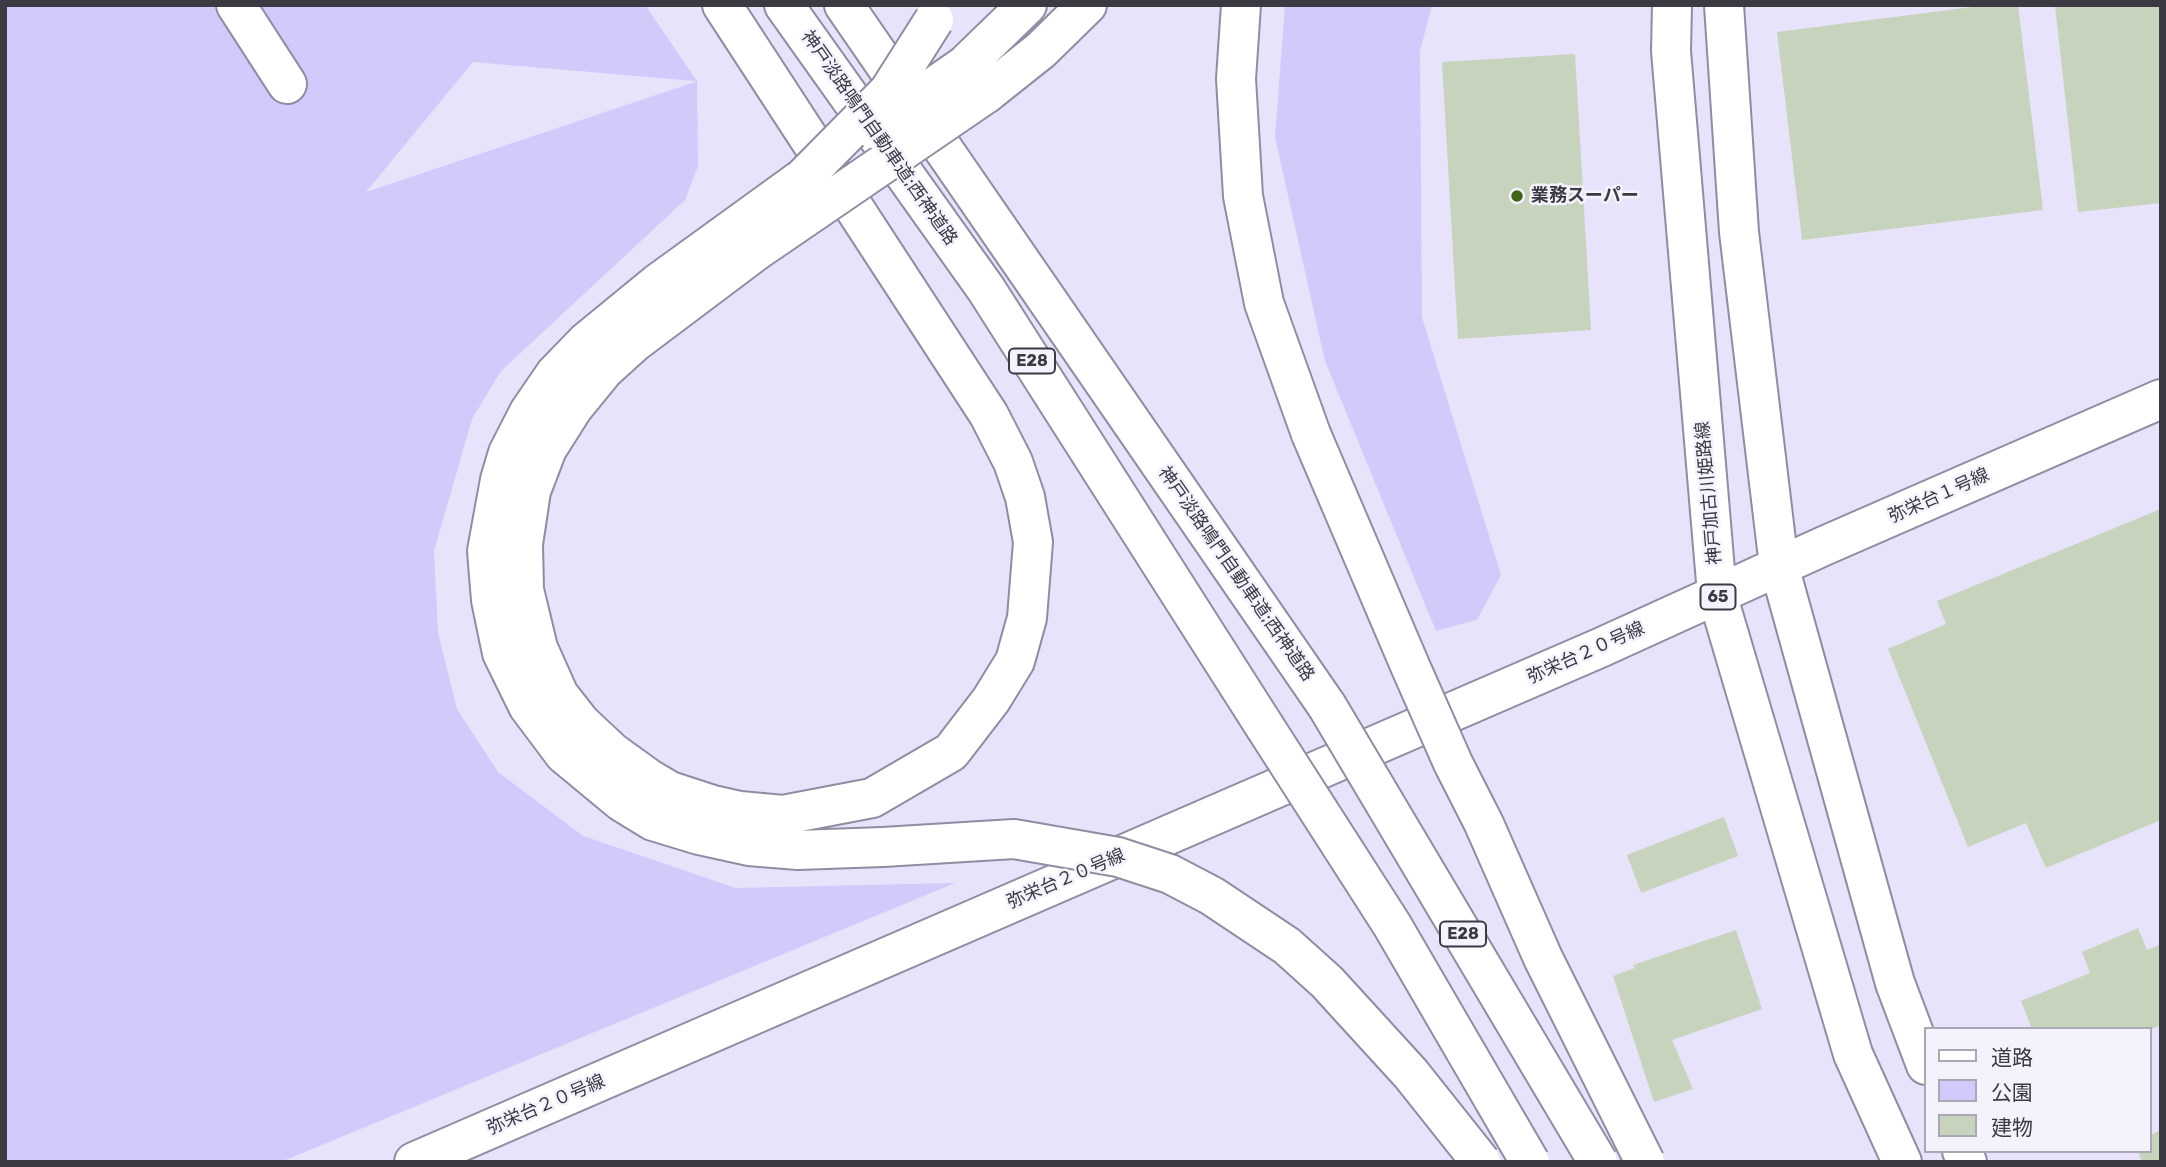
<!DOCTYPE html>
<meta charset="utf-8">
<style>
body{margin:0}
#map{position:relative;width:2166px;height:1167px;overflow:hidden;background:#e7e3fb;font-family:Rubik,"Noto Sans JP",sans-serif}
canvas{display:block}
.frame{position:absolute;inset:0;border:7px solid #3b3942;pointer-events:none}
.legend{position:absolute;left:1924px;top:1027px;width:228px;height:126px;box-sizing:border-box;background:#f4f2fc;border:2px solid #aaa8b2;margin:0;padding:9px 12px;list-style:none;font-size:21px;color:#3b3942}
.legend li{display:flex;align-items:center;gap:14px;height:35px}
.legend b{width:35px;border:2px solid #aaa8b2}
</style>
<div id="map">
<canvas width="2166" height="1167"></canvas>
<div class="frame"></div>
<ul class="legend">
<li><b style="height:9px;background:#fff"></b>道路</li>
<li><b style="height:19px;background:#d4c9fb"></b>公園</li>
<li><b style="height:19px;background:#c7d3bd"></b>建物</li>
</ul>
</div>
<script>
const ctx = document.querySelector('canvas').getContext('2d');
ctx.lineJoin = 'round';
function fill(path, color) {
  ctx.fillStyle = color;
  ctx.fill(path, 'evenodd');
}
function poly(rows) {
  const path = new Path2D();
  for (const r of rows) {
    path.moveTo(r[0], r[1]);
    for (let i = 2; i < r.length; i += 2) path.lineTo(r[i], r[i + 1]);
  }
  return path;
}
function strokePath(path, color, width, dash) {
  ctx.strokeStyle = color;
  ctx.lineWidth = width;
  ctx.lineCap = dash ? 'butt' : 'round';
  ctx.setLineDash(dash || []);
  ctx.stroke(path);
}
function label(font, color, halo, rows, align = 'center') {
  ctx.font = font + ' Rubik,"Noto Sans JP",sans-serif';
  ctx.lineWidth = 5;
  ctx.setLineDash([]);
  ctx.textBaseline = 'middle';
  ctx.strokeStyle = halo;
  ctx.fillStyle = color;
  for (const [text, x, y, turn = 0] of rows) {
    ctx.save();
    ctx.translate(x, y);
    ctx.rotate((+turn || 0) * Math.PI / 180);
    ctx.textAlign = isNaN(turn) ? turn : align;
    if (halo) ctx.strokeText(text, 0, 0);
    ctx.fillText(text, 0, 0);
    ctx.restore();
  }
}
const green = poly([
 [5,5,645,5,697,81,698,166,685,200,501,371,472,419,434,551,438,633,457,709,498,772,583,836,736,888,955,883,283,1161,5,1162],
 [473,62,695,81,695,82,366,192],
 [1285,5,1432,5,1420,51,1422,317,1501,575,1477,620,1436,631,1325,361,1275,137]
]);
const building = poly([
 [1988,5,2018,5,2043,210,1802,240,1777,32],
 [2055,5,2161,5,2161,203,2078,212],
 [1575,54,1591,330,1458,339,1442,62],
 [2161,509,2161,820,2046,868,2026,823,1968,847,1888,649,1946,624,1937,601],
 [1724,817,1738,856,1641,893,1627,855],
 [2138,928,2147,950,2161,944,2161,1025,2152,1029,2032,1029,2021,1001,2090,973,2082,952],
 [1736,930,1762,1009,1672,1040,1693,1089,1654,1102,1613,976,1635,968,1633,965],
 [2161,1130,2161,1162,2142,1162,2138,1151,2150,1151,2150,1135]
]);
const secondary = poly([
 [236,5,287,84],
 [414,1162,1602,647,1826,545,2161,399]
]);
const primary = poly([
 [1672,5,1671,51,1717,594,1853,1054,1902,1162],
 [1724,5,1739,232,1779,566,1895,983,1926,1065],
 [1962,1151,1967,1162]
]);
const highway = poly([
 [722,5,989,415,1013,462,1025,497,1033,542,1027,618,1015,661,991,700,951,752,872,798,783,815,740,811,713,805,670,791,648,778,612,752,581,723,559,695,538,648,524,590,523,544,531,491,547,449,573,408,604,370,635,342,756,251,816,210],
 [784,5,986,289,1265,727],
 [844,5,1327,706],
 [1241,5,1236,79,1243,196,1264,303,1311,434],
 [965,65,1027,5],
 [987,93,1041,50,1087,5],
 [803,178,658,283,586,342,555,374,529,412,508,453,500,480,487,551,491,600,502,653,528,706,564,754,622,802,653,821,699,835,749,846,798,850,883,847]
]);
const highwayBridge = poly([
 [873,129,965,65],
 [803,178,889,91,934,20],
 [816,210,987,93],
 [1311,434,1411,668,1453,763,1484,824,1543,958,1645,1162],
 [1327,706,1598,1162],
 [1265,727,1392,925,1530,1162],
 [883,847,1014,839,1118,857,1170,874,1212,896,1287,946,1327,982,1411,1074,1481,1162]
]);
const markers = [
 [1517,196,7,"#40631a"]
];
const shields = [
 [1032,361,46],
 [1718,597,35],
 [1463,934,46]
];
const shieldNames = [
 ["E28",1032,361],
 ["65",1718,597],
 ["E28",1463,934]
];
const streetNames = [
 ["神戸淡路鳴門自動車道;西神道路",879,138,55],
 ["神戸加古川姫路線",1709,493,-95],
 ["弥栄台１号線",1939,496,-24],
 ["神戸淡路鳴門自動車道;西神道路",1236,574,55],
 ["弥栄台２０号線",1586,653,-24],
 ["弥栄台２０号線",1066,879,-23],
 ["弥栄台２０号線",546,1105,-23]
];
const poiNames = [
 ["業務スーパー",1531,196]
];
fill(green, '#d4c9fb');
fill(building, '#c7d3bd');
strokePath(secondary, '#908ca2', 42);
strokePath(primary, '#908ca2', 42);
strokePath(highway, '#908ca2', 42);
strokePath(secondary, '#fff', 38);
strokePath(primary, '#fff', 38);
strokePath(highway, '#fff', 38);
strokePath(highwayBridge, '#908ca2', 42, []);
strokePath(highwayBridge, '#fff', 38);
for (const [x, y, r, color] of markers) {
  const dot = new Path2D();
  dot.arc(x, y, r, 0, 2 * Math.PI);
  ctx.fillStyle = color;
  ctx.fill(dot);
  strokePath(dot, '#f4f2fc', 2.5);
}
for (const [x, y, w] of shields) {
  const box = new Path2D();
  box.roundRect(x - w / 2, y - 12.5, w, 25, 5);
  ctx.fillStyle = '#f4f2fc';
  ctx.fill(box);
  strokePath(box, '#3b3942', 2);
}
label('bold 16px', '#3b3942', null, shieldNames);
label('18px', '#3b3942', '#f4f2fc', streetNames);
label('bold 18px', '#3b3942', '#f4f2fc', poiNames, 'left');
</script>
